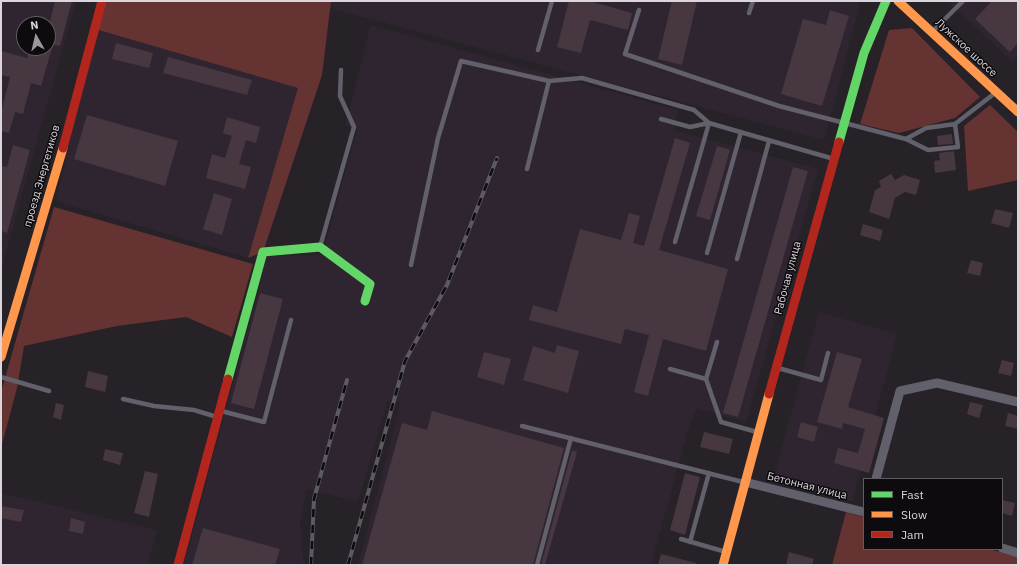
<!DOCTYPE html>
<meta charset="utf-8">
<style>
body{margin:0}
#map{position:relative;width:1019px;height:566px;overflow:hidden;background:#262227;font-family:"IBM Plex Sans",sans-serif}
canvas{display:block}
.frame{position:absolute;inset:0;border:2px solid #dbd6db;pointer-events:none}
.legend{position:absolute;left:863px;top:478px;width:140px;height:72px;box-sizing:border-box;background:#0e0b0e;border:1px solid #605c60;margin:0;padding:5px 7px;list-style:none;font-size:12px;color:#dbd6db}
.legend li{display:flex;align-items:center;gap:8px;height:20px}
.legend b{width:20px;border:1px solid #605c60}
.north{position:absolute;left:16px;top:16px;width:40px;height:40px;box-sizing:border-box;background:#0e0b0e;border:1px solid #605c60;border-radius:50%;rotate:352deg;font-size:11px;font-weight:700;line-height:16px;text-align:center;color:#dbd6db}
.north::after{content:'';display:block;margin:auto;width:14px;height:18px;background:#9c979c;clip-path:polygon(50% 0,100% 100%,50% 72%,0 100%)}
</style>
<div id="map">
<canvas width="1019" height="566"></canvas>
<div class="frame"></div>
<ul class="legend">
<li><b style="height:5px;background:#63d668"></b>Fast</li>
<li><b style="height:5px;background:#ff974d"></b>Slow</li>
<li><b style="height:5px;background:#b3261e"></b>Jam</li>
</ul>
<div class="north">N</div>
</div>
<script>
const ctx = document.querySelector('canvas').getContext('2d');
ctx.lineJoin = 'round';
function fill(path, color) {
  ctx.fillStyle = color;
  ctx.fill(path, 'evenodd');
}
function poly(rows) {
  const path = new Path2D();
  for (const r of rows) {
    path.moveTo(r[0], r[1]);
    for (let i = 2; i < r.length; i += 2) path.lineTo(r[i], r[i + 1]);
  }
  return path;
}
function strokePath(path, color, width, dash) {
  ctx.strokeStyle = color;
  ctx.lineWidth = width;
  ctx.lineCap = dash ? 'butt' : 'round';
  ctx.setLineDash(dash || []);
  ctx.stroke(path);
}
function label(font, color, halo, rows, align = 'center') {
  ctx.font = font + ' "IBM Plex Sans",sans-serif';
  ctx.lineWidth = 3;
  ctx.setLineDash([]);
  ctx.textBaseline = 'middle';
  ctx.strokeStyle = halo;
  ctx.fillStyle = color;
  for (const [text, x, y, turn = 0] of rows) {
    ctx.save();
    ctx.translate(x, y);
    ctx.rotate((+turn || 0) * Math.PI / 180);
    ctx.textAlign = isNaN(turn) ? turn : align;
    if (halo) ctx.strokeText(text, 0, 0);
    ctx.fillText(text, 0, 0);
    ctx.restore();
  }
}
const built = poly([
 [1,1,76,1,1,270],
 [24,24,48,24,48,48,24,48],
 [331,1,856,1,860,5,824,140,329,8],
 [947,1,1018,1,1018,55,1012,61],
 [371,25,678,110,674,130,818,169,746,422,696,408,687,433,651,565,358,565,401,402,388,399,358,502,307,489,300,526,304,565,184,565,267,256,322,255,357,130,345,125],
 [95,29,299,88,248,258,56,201],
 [819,312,897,334,852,502,773,480],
 [1,493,157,530,148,565,1,565]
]);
const green = poly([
 [102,1,331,1,322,75,263,252,248,258,298,88,95,29],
 [912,28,980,97,955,118,899,133,860,124,889,30],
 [990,105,1018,132,1018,180,968,191,964,126],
 [54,207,253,264,232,337,186,317,117,326,24,346,17,388,1,448,1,392],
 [846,512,864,517,864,549,989,549,1018,557,1018,565,832,565]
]);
const building = poly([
 [55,1,72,1,60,46,48,43,48,30],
 [569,1,589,1,632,13,628,30,590,20,581,53,557,47],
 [672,1,697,1,682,65,658,59],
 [992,1,1018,1,1018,43,1010,52,975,19],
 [830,10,849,16,822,106,781,94,803,19,826,25],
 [116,43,153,53,149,68,112,59],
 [30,48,52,48,41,86,31,83,23,114,15,112,9,133,1,131,1,113,10,77,1,75,1,51,27,58],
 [168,57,252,80,247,95,163,73],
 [87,115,178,141,165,186,74,159],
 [227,117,260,127,256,143,246,140,239,164,251,167,245,189,206,178,212,154,225,158,232,136,223,133],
 [952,134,953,144,938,145,937,136],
 [675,138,690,143,659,250,728,269,706,351,663,339,648,396,634,392,649,335,625,329,621,344,529,320,533,305,557,312,580,229,621,240,629,213,640,216,633,243,644,246],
 [13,145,30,150,7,233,1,231,1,166,7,167],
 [717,146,730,150,710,220,696,216],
 [954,151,956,170,935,173,934,161,940,160,939,153],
 [793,167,808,171,738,417,723,413],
 [891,174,895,180,904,175,920,180,916,195,905,192,895,198,889,219,869,212,875,190,881,187,879,181],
 [214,193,232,199,222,235,203,229],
 [995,209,1013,213,1009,228,991,223],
 [863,224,883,230,880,241,860,235],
 [971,260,983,263,980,276,967,273],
 [260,293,283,299,254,409,231,403],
 [557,345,579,351,568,393,523,380,533,346,555,353],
 [484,352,511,359,504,385,477,377],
 [837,352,862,359,848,407,884,418,869,473,834,463,838,448,858,453,865,429,843,423,842,429,817,422],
 [1002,360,1014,363,1011,376,998,373],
 [88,371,108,376,105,392,85,387],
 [970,402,983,405,979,418,967,414],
 [56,403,64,405,61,420,53,417],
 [432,411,564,448,533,565,362,565,402,423,427,430],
 [1008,413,1018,416,1018,429,1005,426],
 [801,422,818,427,814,442,797,437],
 [704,432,733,439,729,454,700,447],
 [105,449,123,453,120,465,103,460],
 [572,450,577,452,545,565,541,565],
 [145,471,158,474,149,517,134,513],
 [685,473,700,477,685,535,670,530],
 [1002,500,1015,503,1012,516,1002,513],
 [1,506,24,510,21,522,1,518],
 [71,518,85,522,83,534,69,531],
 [203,528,280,549,275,565,192,565],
 [789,552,814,559,812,565,786,565],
 [661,554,696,563,696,565,658,565]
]);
const lane = poly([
 [639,10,625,54,779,106,906,139,928,150,958,147,955,124],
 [749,13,753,1],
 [933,31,963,1],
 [538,50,552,1],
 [661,119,690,127,709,123,675,242],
 [906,139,926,128,955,124,995,93],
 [527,169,549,81],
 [320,247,354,127,340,96,341,70],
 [707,253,741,132],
 [737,259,769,141],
 [411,265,438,138,461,61,549,81,582,78,694,110,709,123,834,159],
 [778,368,821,380,828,353],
 [670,369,706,379,721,422,757,432],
 [1,377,49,391],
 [706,379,717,342],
 [123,399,154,406,194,410,217,417],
 [221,411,264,422,291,320],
 [522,426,743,482],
 [681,539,726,552],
 [690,542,709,473],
 [537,565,571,438]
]);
const street = poly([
 [876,479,900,391,937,383,1018,402],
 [745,482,864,512],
 [1002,548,1018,553]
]);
const fast = poly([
 [839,142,864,53,886,1],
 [228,379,263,252,320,247,370,284,365,301]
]);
const slow = poly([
 [898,1,1018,112],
 [1,357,63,148],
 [723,565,769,394]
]);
const jam = poly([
 [63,148,102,1],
 [769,394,839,142],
 [178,565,228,379]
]);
const rail = poly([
 [311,565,314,499,347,380],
 [348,565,405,361,447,285,497,158]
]);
const streetNames = [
 ["Лужское шоссе",966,48,43],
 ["проезд Энергетиков",42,176,-74],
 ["Рабочая улица",788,278,-75],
 ["Бетонная улица",807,486,14]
];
fill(built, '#2f2531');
fill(green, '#633');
fill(building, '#473741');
strokePath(lane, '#62606a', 4.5);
strokePath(street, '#62606a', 9);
strokePath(fast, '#63d668', 9);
strokePath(slow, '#ff974d', 9);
strokePath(jam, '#b3261e', 9);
strokePath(rail, '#5d5a61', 4);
strokePath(rail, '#0e0b0e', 2.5, [8]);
label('11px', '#dbd6db', '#0e0b0e', streetNames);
</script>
